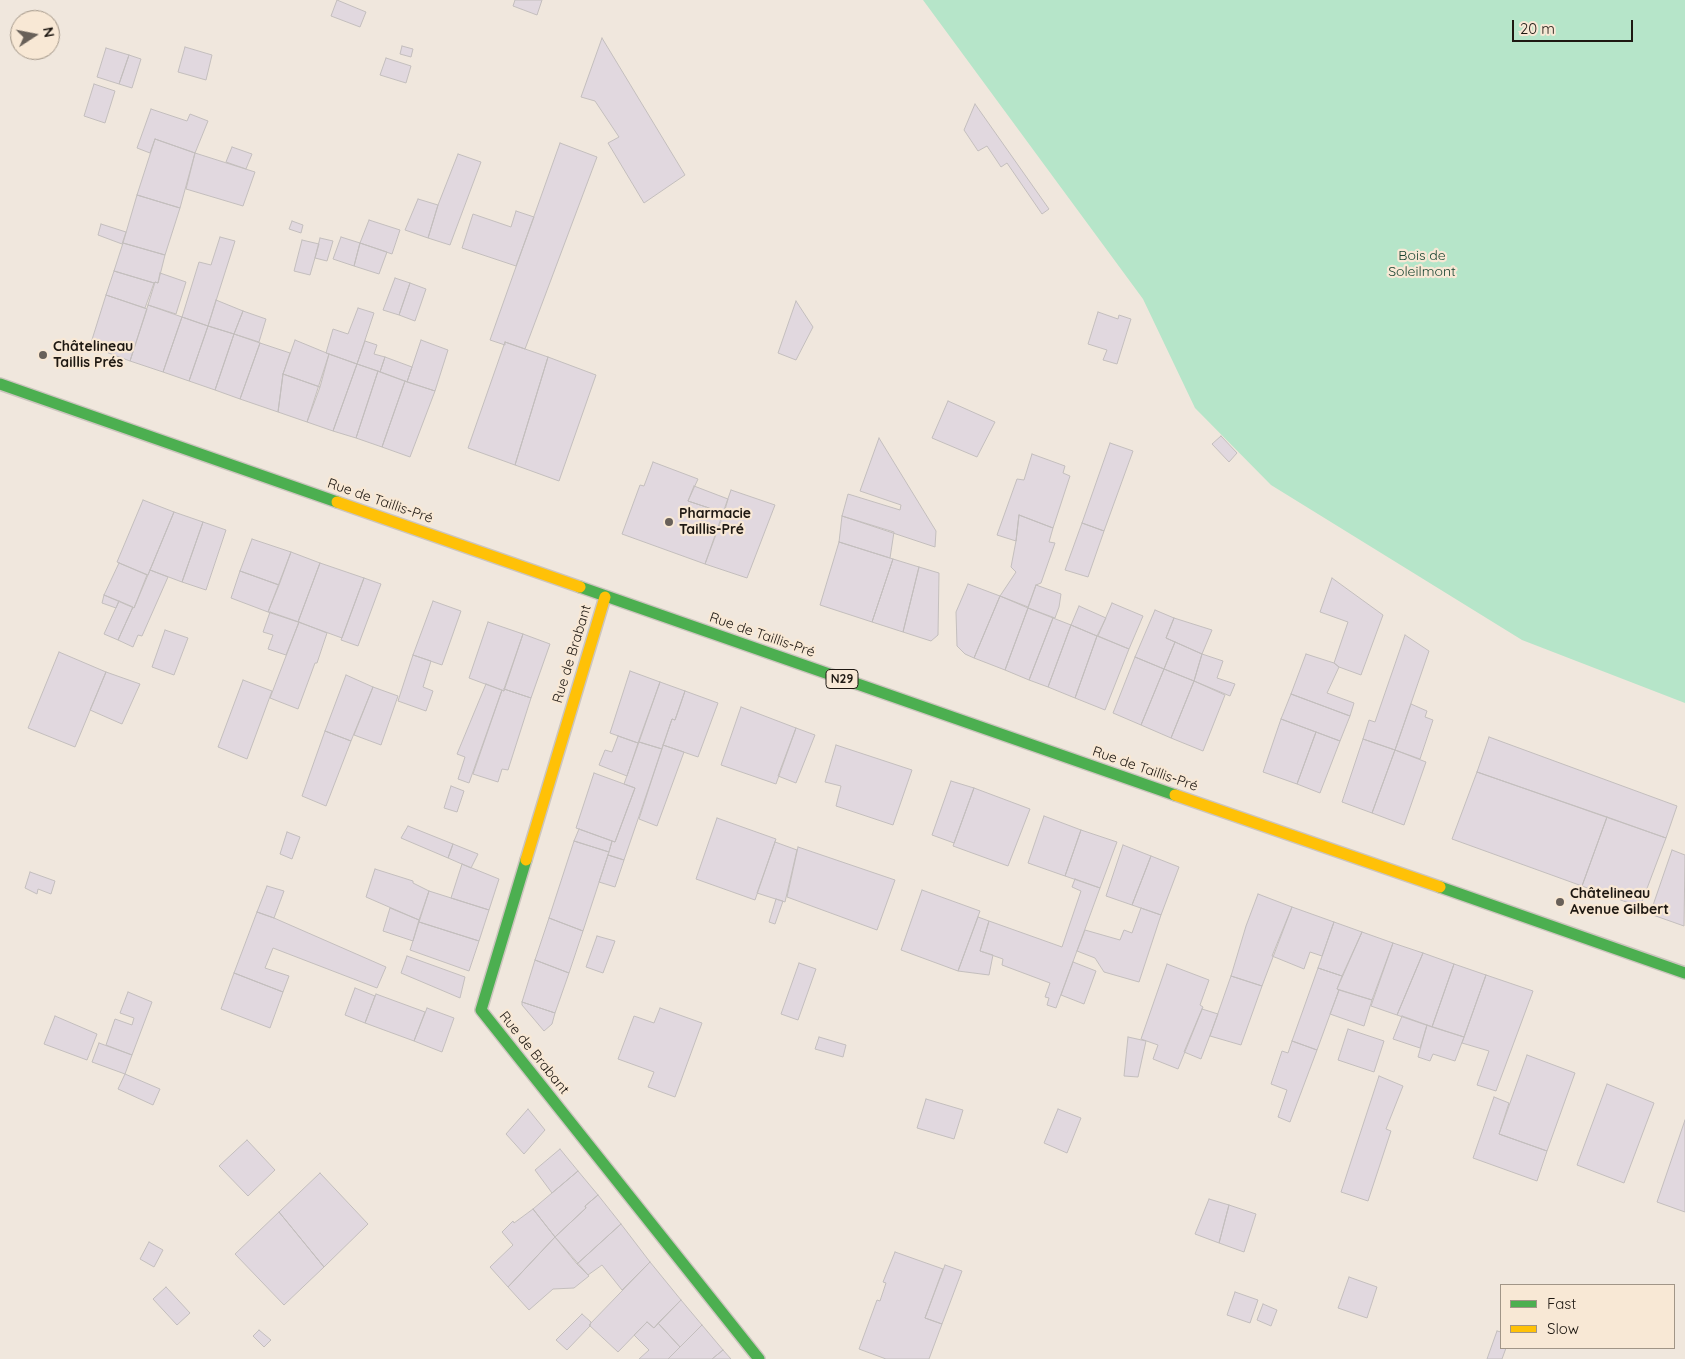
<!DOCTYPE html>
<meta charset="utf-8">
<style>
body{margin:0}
#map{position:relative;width:1685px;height:1359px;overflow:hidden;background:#f0e7dd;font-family:Quicksand,sans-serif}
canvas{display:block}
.legend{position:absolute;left:1500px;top:1284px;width:175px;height:65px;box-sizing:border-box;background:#f8e8d5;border:1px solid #a19587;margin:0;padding:6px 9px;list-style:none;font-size:15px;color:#1e1812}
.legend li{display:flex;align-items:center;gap:10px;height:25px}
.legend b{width:25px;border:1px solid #a19587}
.north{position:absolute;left:10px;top:10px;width:50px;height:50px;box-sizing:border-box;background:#f8e8d5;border:1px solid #a19587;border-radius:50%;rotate:79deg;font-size:14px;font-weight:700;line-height:20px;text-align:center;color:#1e1812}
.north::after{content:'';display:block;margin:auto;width:18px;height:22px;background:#686059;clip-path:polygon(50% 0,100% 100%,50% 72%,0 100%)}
.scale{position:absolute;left:1512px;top:20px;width:121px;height:22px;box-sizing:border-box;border:2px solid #1e1812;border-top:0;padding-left:6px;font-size:15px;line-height:18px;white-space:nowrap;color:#1e1812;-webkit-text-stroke:4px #f8e8d5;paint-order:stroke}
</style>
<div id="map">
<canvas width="1685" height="1359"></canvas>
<ul class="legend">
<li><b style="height:6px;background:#4caf50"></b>Fast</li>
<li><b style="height:6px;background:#ffc107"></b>Slow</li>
</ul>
<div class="north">N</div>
<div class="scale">20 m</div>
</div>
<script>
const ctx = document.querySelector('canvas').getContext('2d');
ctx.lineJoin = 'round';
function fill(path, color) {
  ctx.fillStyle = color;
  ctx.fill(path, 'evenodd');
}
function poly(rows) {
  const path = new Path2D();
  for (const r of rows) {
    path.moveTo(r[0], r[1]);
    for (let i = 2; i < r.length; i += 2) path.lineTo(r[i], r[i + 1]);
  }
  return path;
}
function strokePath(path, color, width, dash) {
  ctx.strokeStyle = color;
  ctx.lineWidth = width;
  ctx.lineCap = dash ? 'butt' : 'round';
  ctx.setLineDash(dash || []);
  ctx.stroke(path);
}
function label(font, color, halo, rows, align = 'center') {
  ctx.font = font + ' Quicksand,sans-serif';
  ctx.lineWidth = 4.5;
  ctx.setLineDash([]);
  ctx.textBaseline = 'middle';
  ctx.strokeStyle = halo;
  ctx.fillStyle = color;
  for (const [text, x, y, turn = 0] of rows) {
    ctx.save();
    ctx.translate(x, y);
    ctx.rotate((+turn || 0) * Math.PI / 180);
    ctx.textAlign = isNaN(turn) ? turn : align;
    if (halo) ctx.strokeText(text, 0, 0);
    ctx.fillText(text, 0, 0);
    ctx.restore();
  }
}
const green = poly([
 [923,0,1685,0,1685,703,1522,640,1271,485,1195,408,1143,299]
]);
const building = poly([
 [337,0,366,12,360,27,331,16,337,0],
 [515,0,542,0,537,15,513,6,515,0],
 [602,38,685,175,644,203,608,143,619,137,595,101,581,97,602,38],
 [402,46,413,49,411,57,400,54,402,46],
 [185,47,212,55,206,80,178,72,185,47],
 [106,48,129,55,119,84,97,77,106,48],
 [129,55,141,59,132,88,119,84,129,55],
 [386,58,411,66,406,83,380,75,386,58],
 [94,84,115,91,105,123,84,116,94,84],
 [975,104,1049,209,1042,214,1007,163,1001,167,987,146,978,151,964,130,975,104],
 [151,109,187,121,190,114,208,121,195,153,155,139,150,153,137,148,151,109],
 [155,139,195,153,180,208,137,195,155,139],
 [560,143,597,157,525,349,505,342,505,345,490,340,560,143],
 [232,147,252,154,246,169,226,162,232,147],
 [195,153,255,172,243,206,186,189,195,153],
 [458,154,481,162,450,245,428,238,438,205,458,154],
 [137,195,180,208,165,255,123,243,137,195],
 [418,199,438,205,428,238,405,230,418,199],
 [516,211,534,217,516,266,462,248,473,214,511,227,516,211],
 [369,220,400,230,392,254,360,243,369,220],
 [292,221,303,225,301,233,289,229,292,221],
 [101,224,126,232,122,244,98,235,101,224],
 [220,237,235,241,208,326,182,317,199,262,211,265,220,237],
 [341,237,360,243,354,266,333,259,341,237],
 [320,238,333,241,327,261,315,258,320,238],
 [302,240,319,244,310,275,294,271,302,240],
 [123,243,165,255,158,283,155,282,154,283,114,271,123,243],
 [360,243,387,252,379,274,354,266,360,243],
 [114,271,154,283,145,308,106,295,114,271],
 [160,273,186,282,176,314,148,305,155,282,158,283,160,273],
 [395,278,410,283,399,315,383,310,395,278],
 [410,283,426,289,415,321,399,315,410,283],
 [106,295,147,309,130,361,90,346,106,295],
 [216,300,243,311,234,334,208,326,216,300],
 [796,301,813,327,796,360,778,353,796,301],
 [148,305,182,317,163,372,130,361,148,305],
 [358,308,374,313,357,364,326,353,333,329,348,334,358,308],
 [243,311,266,319,259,342,234,334,243,311],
 [1098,312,1118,319,1119,315,1131,319,1117,364,1103,360,1107,350,1088,344,1098,312],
 [182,317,208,326,189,381,163,372,182,317],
 [208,326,234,334,215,390,189,381,208,326],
 [234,334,260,343,240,399,215,390,234,334],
 [295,340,329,354,320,387,283,374,295,340],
 [421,340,448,350,435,391,407,382,421,340],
 [365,341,377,345,374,354,385,357,380,372,357,364,365,341],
 [505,342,548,357,515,465,468,448,505,342],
 [260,343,290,353,283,374,278,412,240,399,260,343],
 [329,354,357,364,333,431,307,422,329,354],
 [385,357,412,367,407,382,380,372,385,357],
 [548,357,596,375,559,481,515,465,548,357],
 [357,364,378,371,356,438,333,431,357,364],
 [378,371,405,381,382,447,356,438,378,371],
 [283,374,320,387,307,422,278,412,283,374],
 [405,381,435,391,410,457,382,447,405,381],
 [948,401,995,422,977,457,932,438,948,401],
 [1221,436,1237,453,1229,462,1212,444,1221,436],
 [879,438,936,531,935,547,842,516,848,494,900,510,901,505,860,491,879,438],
 [1110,443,1133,451,1104,531,1082,523,1110,443],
 [1032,454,1065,466,1063,473,1070,476,1053,528,1019,515,1016,541,997,535,1017,479,1024,480,1032,454],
 [653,462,698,479,688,501,724,513,705,564,622,534,640,485,644,486,653,462],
 [694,486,728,499,724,513,688,501,694,486],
 [731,490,775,505,747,578,705,564,731,490],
 [143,500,174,512,148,575,117,562,143,500],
 [174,512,203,522,182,582,150,570,174,512],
 [1019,515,1053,528,1049,542,1055,543,1041,583,1036,585,1028,607,1000,596,1016,572,1011,567,1016,541,1019,515],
 [842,516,894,532,890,558,839,542,842,516],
 [203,522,226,530,206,590,182,582,203,522],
 [1082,523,1104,531,1088,577,1065,570,1082,523],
 [252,539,291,552,279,585,240,571,252,539],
 [839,542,893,559,872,622,820,605,839,542],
 [291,552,320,563,298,622,268,612,291,552],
 [893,559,919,567,903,632,872,622,893,559],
 [119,563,147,575,134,608,104,595,119,563],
 [320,563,364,578,342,638,298,622,320,563],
 [919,567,939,573,938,635,931,641,903,632,919,567],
 [150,570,168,577,142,636,138,635,133,647,118,640,133,607,134,608,150,570],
 [240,571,279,585,268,612,231,598,240,571],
 [364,578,381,584,358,646,341,640,364,578],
 [1332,578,1383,615,1361,675,1339,667,1334,663,1348,622,1320,612,1332,578],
 [968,584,1000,596,974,658,965,654,957,646,956,612,968,584],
 [1036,585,1061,594,1059,607,1055,618,1028,608,1036,585],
 [104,595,119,601,116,608,102,603,104,595],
 [1000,596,1028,608,1005,670,974,658,1000,596],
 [119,601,133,607,118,640,104,634,119,601],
 [433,601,461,611,442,665,413,655,433,601],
 [1112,603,1143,616,1129,649,1098,636,1112,603],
 [1079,606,1106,618,1097,636,1071,625,1079,606],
 [1028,608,1053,618,1029,680,1005,670,1028,608],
 [1155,610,1174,618,1166,638,1175,642,1164,669,1135,657,1155,610],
 [270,612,299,622,286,655,268,649,273,635,263,632,270,612],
 [1053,618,1071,625,1048,687,1029,680,1053,618],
 [1174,618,1212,630,1202,654,1166,638,1174,618],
 [299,622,327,633,317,663,315,663,298,709,270,698,299,622],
 [488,622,523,634,504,691,469,678,488,622],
 [1071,625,1097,636,1075,698,1048,687,1071,625],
 [165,630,188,638,174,675,152,667,165,630],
 [523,634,550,644,531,698,504,689,523,634],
 [1405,635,1429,651,1395,750,1363,739,1369,720,1375,722,1405,635],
 [1097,636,1129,649,1105,710,1075,698,1097,636],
 [1175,642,1202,654,1194,681,1164,669,1175,642],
 [59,652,106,672,75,747,28,728,59,652],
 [1202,654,1223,661,1217,678,1235,684,1230,696,1194,681,1202,654],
 [1306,654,1334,663,1339,667,1327,693,1354,703,1350,716,1291,694,1306,654],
 [413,655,431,661,423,687,433,691,426,711,398,701,413,655],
 [1135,657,1164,669,1141,725,1113,713,1135,657],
 [1164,669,1194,681,1171,738,1141,725,1164,669],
 [630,671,660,682,638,743,610,733,630,671],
 [106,672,140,684,122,724,90,710,106,672],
 [346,675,373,687,351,741,325,731,346,675],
 [243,680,272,691,247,759,218,747,243,680],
 [1194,681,1225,695,1203,751,1171,738,1194,681],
 [660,682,685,691,675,720,672,719,662,749,639,742,660,682],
 [486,684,502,690,469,783,458,779,465,757,457,754,486,684],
 [373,687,398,696,381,745,354,735,373,687],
 [504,689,531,698,508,770,502,769,498,782,473,774,502,690,504,691,504,689],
 [685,691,718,703,698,757,663,745,672,719,675,720,685,691],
 [1291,694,1350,716,1340,741,1281,719,1291,694],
 [1411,704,1427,711,1425,717,1433,720,1420,759,1395,750,1411,704],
 [741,707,796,728,776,784,721,765,741,707],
 [1281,719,1316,732,1297,784,1263,772,1281,719],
 [796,728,815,735,796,783,778,776,796,728],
 [325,731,351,741,326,806,302,796,325,731],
 [1316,732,1340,741,1320,793,1297,784,1316,732],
 [618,736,638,743,627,776,599,765,605,750,612,752,618,736],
 [1489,737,1677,806,1666,838,1477,772,1489,737],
 [1363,739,1395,750,1372,813,1342,802,1363,739],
 [639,742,662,749,624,860,608,855,612,841,615,842,635,788,624,784,639,742],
 [663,745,684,752,657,826,639,819,663,745],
 [836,745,912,770,893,825,836,806,841,786,825,782,836,745],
 [1395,750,1426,762,1404,825,1372,813,1395,750],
 [1477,772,1607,817,1582,886,1452,839,1477,772],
 [594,773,635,788,615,842,576,828,594,773],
 [951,781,974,788,954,843,932,835,951,781],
 [451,786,464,791,457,812,444,808,451,786],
 [974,788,1030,809,1008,866,953,846,974,788],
 [1044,816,1081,830,1065,876,1028,863,1044,816],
 [1607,817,1666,838,1640,907,1582,886,1607,817],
 [717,818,776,839,755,900,696,879,717,818],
 [408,826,453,844,448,858,401,838,408,826],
 [579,829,612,841,609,852,574,841,579,829],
 [1081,830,1117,842,1100,888,1065,876,1081,830],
 [287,832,300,837,292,859,280,854,287,832],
 [574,841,609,852,583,931,549,918,574,841],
 [775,842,797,850,785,902,757,893,775,842],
 [453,844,478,854,471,868,448,858,453,844],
 [1123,845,1151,856,1132,905,1106,896,1123,845],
 [798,847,895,880,877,930,787,897,798,847],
 [1672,850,1685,855,1684,926,1650,914,1672,850],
 [608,855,624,860,615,887,599,882,608,855],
 [1151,856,1179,867,1161,915,1132,905,1151,856],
 [462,864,499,879,489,910,451,898,462,864],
 [375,869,413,881,413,883,429,891,419,920,366,897,375,869],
 [30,872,55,881,51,894,38,889,37,894,25,888,30,872],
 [1075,879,1100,888,1056,1008,1047,1005,1049,998,1045,997,1050,983,1002,965,1003,959,980,951,989,921,1062,947,1081,891,1072,887,1075,879],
 [267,886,284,891,274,918,257,912,267,886],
 [922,890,980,911,958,971,901,950,922,890],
 [429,891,489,910,479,941,419,922,429,891],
 [1258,894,1292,907,1262,986,1231,976,1246,926,1258,894],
 [776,899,783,901,775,924,769,922,776,899],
 [1292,907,1334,922,1322,956,1310,952,1304,969,1272,956,1292,907],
 [390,908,419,920,413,941,383,931,390,908],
 [1141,908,1161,915,1139,982,1104,972,1095,958,1077,951,1085,930,1120,940,1124,930,1132,933,1141,908],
 [257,912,274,918,386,967,377,988,273,948,265,968,289,976,283,992,234,973,257,912],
 [978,917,989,921,980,951,993,955,989,975,958,971,978,917],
 [549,918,583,931,569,973,535,960,549,918],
 [419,922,479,941,469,971,410,950,419,922],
 [1334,922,1362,932,1342,976,1318,968,1334,922],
 [1362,932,1393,943,1372,1000,1337,989,1362,932],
 [597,936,615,941,603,973,586,967,597,936],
 [1393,943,1423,953,1397,1015,1371,1006,1393,943],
 [1423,953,1454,964,1432,1027,1397,1015,1423,953],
 [407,956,465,977,460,998,401,973,407,956],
 [535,960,569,973,555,1013,522,1002,535,960],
 [1073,962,1096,971,1084,1004,1061,995,1073,962],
 [799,963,816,969,798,1020,781,1014,799,963],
 [1167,964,1209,980,1200,1005,1203,1007,1178,1069,1153,1059,1158,1045,1141,1039,1167,964],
 [1454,964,1486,975,1464,1037,1432,1027,1454,964],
 [1318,968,1342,976,1337,989,1339,990,1317,1050,1292,1041,1318,968],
 [234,973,283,992,270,1028,221,1009,234,973],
 [1486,975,1533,991,1496,1091,1477,1085,1489,1051,1462,1043,1486,975],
 [1231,976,1262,986,1241,1045,1210,1036,1231,976],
 [355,988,375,996,365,1023,345,1015,355,988],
 [1339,990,1372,1000,1364,1026,1330,1014,1339,990],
 [128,992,152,1002,132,1055,106,1045,115,1019,132,1025,134,1018,120,1013,128,992],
 [376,994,425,1012,414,1041,365,1023,376,994],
 [522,1002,555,1013,552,1024,544,1031,522,1005,522,1002],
 [427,1008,454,1018,442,1052,414,1041,427,1008],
 [660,1008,702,1023,675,1097,648,1087,654,1072,618,1059,634,1016,654,1023,660,1008],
 [1202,1009,1218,1014,1201,1059,1184,1052,1202,1009],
 [55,1016,97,1034,87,1060,44,1044,55,1016],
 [1402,1016,1427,1025,1420,1048,1393,1039,1402,1016],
 [1427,1025,1464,1037,1455,1061,1433,1054,1430,1061,1418,1057,1427,1025],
 [1348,1029,1384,1041,1374,1072,1338,1060,1348,1029],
 [819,1037,846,1045,843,1057,815,1049,819,1037],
 [1128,1037,1146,1041,1138,1077,1124,1076,1128,1037],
 [1292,1041,1317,1050,1290,1122,1278,1117,1287,1090,1271,1084,1282,1051,1288,1053,1292,1041],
 [99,1043,132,1055,125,1074,92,1062,99,1043],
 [1527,1055,1575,1073,1547,1151,1499,1134,1527,1055],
 [125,1074,160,1089,153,1105,118,1089,125,1074],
 [1379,1076,1403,1086,1386,1129,1391,1131,1368,1201,1341,1192,1379,1076],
 [1607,1084,1654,1103,1624,1183,1577,1165,1607,1084],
 [1494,1097,1509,1103,1499,1134,1547,1151,1537,1181,1473,1158,1494,1097],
 [926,1099,963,1110,954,1139,917,1128,926,1099],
 [528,1109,545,1130,524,1154,506,1134,528,1109],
 [1058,1109,1081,1118,1067,1153,1044,1143,1058,1109],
 [1685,1120,1685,1212,1657,1202,1685,1120],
 [247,1140,275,1170,248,1196,219,1166,247,1140],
 [560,1149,578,1171,552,1193,535,1170,560,1149],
 [578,1171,598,1195,585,1206,586,1208,555,1237,533,1209,578,1171],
 [320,1173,368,1224,324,1267,279,1212,320,1173],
 [598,1195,621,1224,577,1264,555,1237,586,1208,585,1206,598,1195],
 [1209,1199,1229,1205,1219,1243,1195,1234,1209,1199],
 [1229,1205,1256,1214,1244,1252,1219,1243,1229,1205],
 [533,1209,555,1237,508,1287,490,1267,513,1245,502,1232,513,1221,514,1223,533,1209],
 [279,1212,324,1267,284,1305,235,1254,279,1212],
 [621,1224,650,1262,622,1290,602,1265,588,1275,577,1264,621,1224],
 [555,1237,589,1276,574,1288,553,1289,529,1310,508,1287,555,1237],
 [149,1242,163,1250,154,1267,140,1259,149,1242],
 [895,1252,943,1269,925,1318,942,1324,929,1359,886,1359,859,1349,877,1300,880,1301,886,1283,883,1282,895,1252],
 [650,1262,681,1300,654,1328,647,1322,618,1352,589,1325,650,1262],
 [945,1265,962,1271,942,1324,925,1318,945,1265],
 [1349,1277,1377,1287,1367,1318,1338,1308,1349,1277],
 [166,1287,190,1313,177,1325,153,1299,166,1287],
 [1235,1292,1258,1300,1250,1323,1227,1315,1235,1292],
 [681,1300,702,1325,680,1347,658,1323,681,1300],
 [1263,1304,1277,1310,1271,1326,1257,1320,1263,1304],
 [582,1314,591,1322,590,1326,567,1350,556,1340,582,1314],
 [647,1322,654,1328,658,1323,680,1347,668,1359,639,1359,649,1350,634,1335,647,1322],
 [702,1325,723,1350,712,1359,668,1359,702,1325],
 [259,1330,271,1340,264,1347,253,1336,259,1330],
 [1497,1331,1501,1332,1501,1348,1506,1348,1502,1359,1487,1359,1497,1331],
 [723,1350,731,1359,712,1359,723,1350]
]);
const fast = poly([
 [0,384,337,502],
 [580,587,1175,795],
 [526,860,481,1010,759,1359],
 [1440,887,1685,973]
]);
const slow = poly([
 [337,502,580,587],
 [1175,795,1440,887],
 [526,860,605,597]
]);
const markers = [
 [43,355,5,"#686059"],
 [669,522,5,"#686059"],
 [1560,902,5,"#686059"]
];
const shields = [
 [842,679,32]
];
const shieldNames = [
 ["N29",842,679]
];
const parkNames = [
 ["Bois de",1422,256],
 ["Soleilmont",1422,272]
];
const poiNames = [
 ["Châtelineau",53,347],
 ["Taillis Prés",53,363],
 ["Pharmacie",679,514],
 ["Taillis-Pré",679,530],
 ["Châtelineau",1570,894],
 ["Avenue Gilbert",1570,910]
];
const streetNames = [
 ["Rue de Taillis-Pré",380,501,19],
 ["Rue de Taillis-Pré",762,635,19],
 ["Rue de Brabant",572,654,-73],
 ["Rue de Taillis-Pré",1145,769,19],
 ["Rue de Brabant",534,1053,51]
];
fill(green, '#b6e5c9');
fill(building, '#e1d8df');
strokePath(building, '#c3bebd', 1);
strokePath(fast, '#ccc5be', 14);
strokePath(slow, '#ccc5be', 14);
strokePath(fast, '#4caf50', 11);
strokePath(slow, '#ffc107', 11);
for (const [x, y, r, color] of markers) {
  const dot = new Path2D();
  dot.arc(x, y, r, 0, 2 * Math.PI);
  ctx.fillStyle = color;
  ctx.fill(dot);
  strokePath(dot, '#f8e8d5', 2);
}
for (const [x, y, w] of shields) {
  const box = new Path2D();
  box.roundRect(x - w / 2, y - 9.5, w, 19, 4);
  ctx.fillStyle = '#f8e8d5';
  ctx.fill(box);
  strokePath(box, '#1e1812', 1);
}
label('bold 12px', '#1e1812', null, shieldNames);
label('14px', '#194431', '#f8e8d5', parkNames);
label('bold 14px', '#1e1812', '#f8e8d5', poiNames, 'left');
label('14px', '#1e1812', '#f8e8d5', streetNames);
</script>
